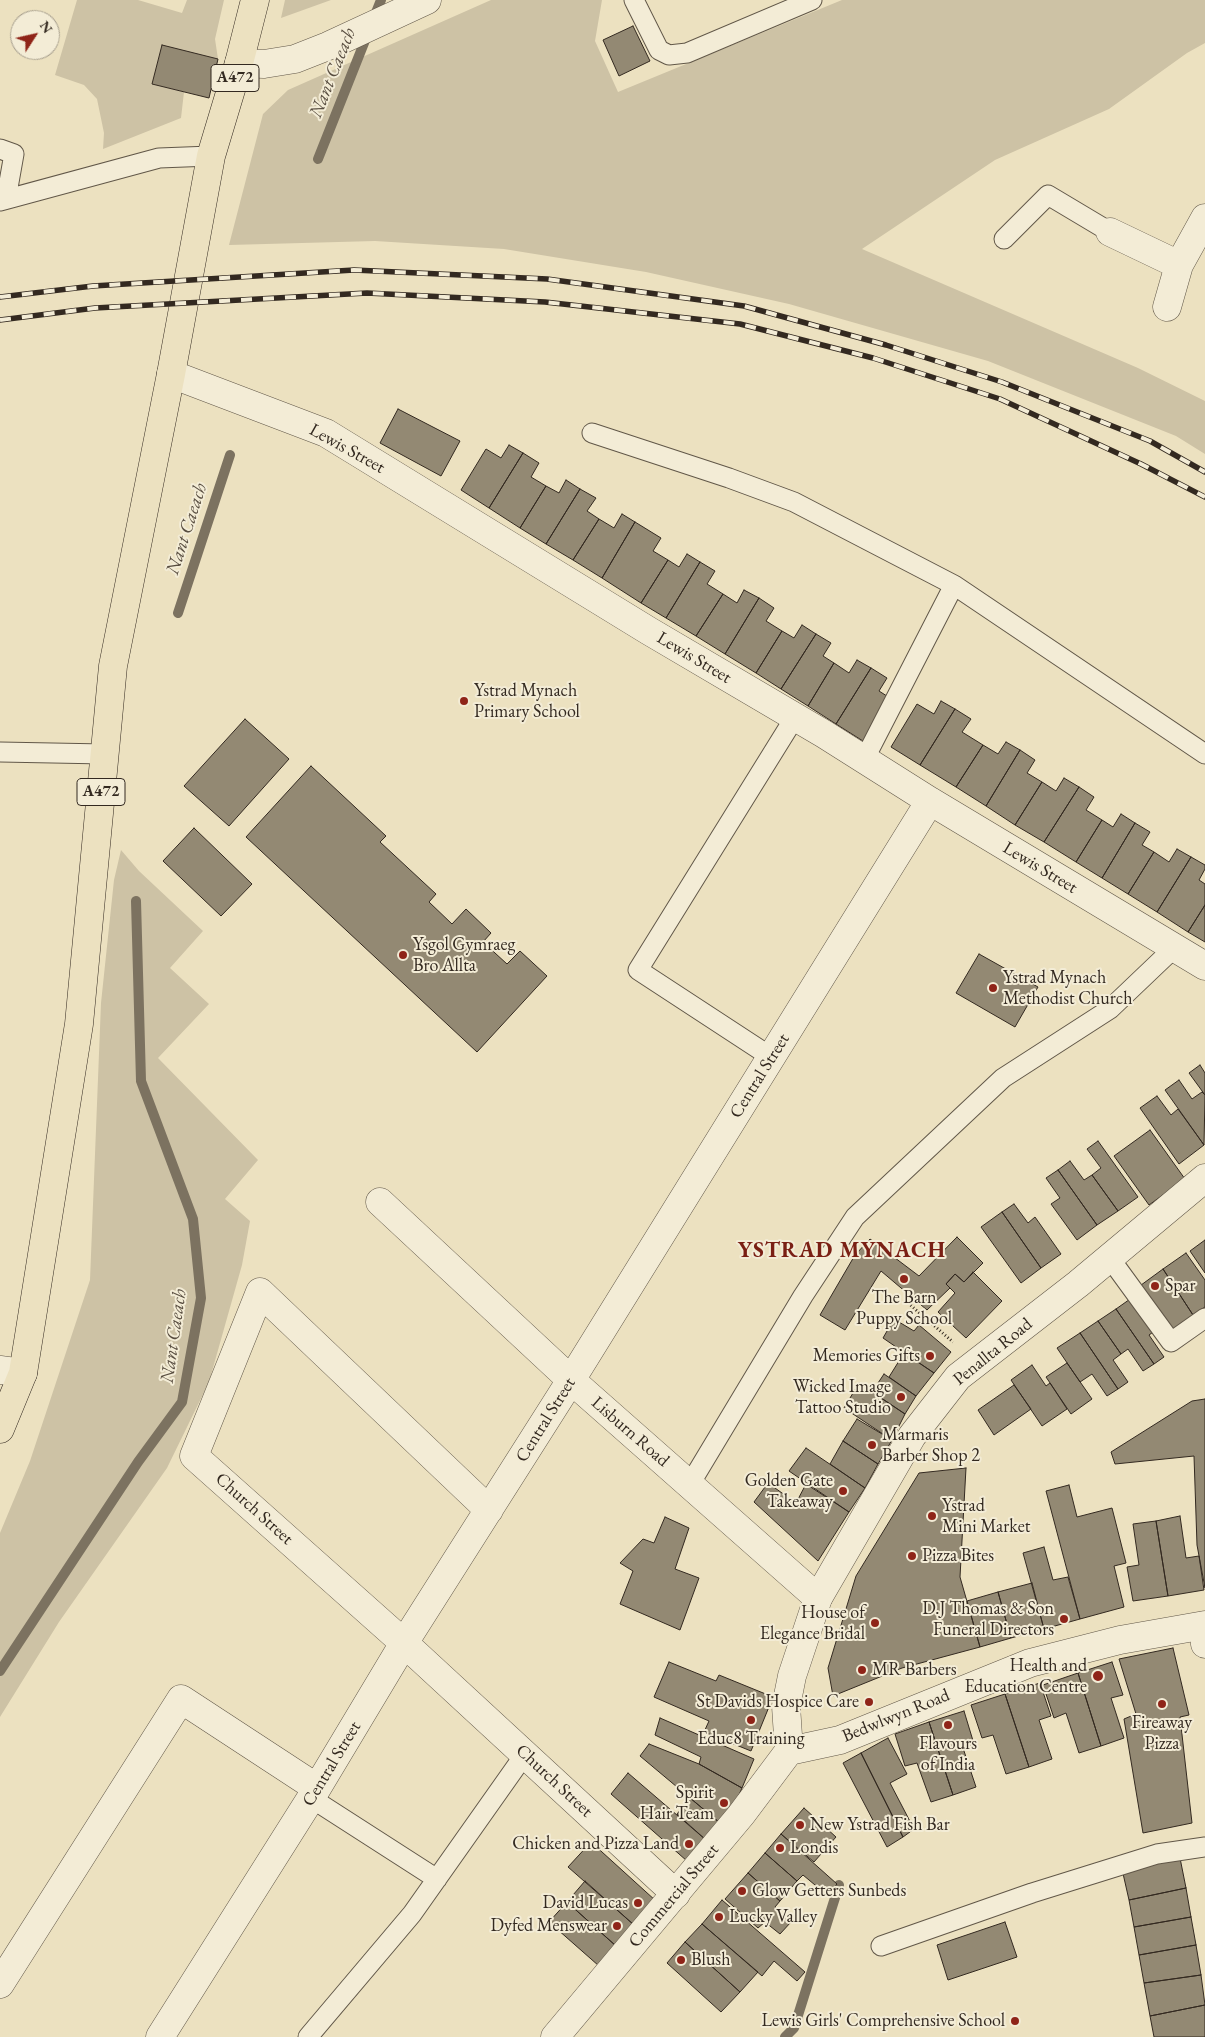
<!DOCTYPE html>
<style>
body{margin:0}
#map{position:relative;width:1205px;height:2037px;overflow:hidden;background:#ece1c0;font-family:"EB Garamond",serif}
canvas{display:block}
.north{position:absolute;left:10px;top:10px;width:50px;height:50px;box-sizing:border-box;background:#f3ecd6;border:1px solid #a69e8d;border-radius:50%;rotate:55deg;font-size:14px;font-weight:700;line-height:20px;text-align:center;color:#332920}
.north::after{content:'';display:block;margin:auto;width:18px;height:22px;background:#8f2418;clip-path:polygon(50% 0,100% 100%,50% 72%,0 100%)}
</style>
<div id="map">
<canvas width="1205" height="2037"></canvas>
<div class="north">N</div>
</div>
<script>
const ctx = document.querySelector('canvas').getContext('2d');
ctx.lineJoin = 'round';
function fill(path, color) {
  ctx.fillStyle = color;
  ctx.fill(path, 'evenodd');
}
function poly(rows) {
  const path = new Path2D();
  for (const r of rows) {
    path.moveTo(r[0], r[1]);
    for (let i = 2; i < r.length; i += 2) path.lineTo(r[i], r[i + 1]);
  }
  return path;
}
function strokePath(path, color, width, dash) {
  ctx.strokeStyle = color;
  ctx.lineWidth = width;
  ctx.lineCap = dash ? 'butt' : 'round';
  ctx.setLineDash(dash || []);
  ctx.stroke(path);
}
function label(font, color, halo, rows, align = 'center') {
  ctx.font = font + ' "EB Garamond",serif';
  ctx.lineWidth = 4;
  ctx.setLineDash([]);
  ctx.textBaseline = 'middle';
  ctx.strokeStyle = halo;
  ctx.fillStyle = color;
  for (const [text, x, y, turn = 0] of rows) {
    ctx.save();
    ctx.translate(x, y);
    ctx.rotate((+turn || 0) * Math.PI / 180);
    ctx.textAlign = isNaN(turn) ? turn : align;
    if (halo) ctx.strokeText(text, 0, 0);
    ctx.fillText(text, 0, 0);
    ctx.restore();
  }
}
const green = poly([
 [77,0,138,0,182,13,187,0,224,0,215,39,218,59,162,46,152,84,184,92,181,118,103,149,104,133,97,99,84,85,55,75],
 [285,0,331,0,281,18],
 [491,0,602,0,595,41,618,92,842,0,1205,0,1205,43,1187,53,1109,109,995,160,862,249,1138,368,1205,401,1205,454,1176,436,988,361,789,304,646,272,504,249,375,241,229,245,263,114,288,90],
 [121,850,139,871,203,931,170,968,209,1004,158,1058,258,1160,225,1199,250,1221,242,1265,209,1382,167,1468,59,1622,0,1717,0,1533,30,1461,90,1280,101,1003,114,880]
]);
const stream = poly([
 [373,20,381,0],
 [318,159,368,33],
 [178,613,230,455],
 [0,1671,138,1462,182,1402,201,1298,193,1219,141,1081,136,901],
 [785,2037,794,2028,839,1885]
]);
const building = poly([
 [633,26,650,61,619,76,603,40,633,26],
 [162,45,218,59,209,98,152,84,162,45],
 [398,409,460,441,441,476,380,443,398,409],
 [509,445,523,453,489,508,461,490,486,449,501,458,509,445],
 [523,453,539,463,531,477,546,486,520,528,489,508,523,453],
 [566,480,580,489,546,544,520,528,546,486,559,493,566,480],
 [580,489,596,498,587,511,599,519,573,560,546,544,580,489],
 [622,514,635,522,602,578,573,560,599,519,614,528,622,514],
 [635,522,661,538,653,551,668,560,641,603,602,578,635,522],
 [687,554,700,562,666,618,641,603,668,560,679,567,687,554],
 [700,562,715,571,707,584,723,594,696,636,666,618,700,562],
 [744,590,759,598,725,654,696,636,723,594,737,603,744,590],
 [759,598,774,608,766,621,782,631,756,673,725,654,759,598],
 [802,625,816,634,781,689,756,673,782,631,794,638,802,625],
 [816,634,831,643,823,656,834,663,808,706,781,689,816,634],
 [857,660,871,668,836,724,808,706,834,663,849,673,857,660],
 [871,668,887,678,879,691,890,698,863,741,836,724,871,668],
 [941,701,955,709,920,765,891,747,917,704,934,714,941,701],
 [955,709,971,719,962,732,983,745,956,787,920,765,955,709],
 [245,719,289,759,229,826,184,786,245,719],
 [1006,742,1020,750,986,806,956,787,983,745,998,754,1006,742],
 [1020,750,1035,760,1027,773,1042,782,1015,825,986,806,1020,750],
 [311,766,386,836,380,842,436,894,429,902,452,924,466,909,491,933,483,942,507,964,520,951,547,976,477,1052,246,837,311,766],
 [1064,778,1079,787,1044,842,1015,825,1042,782,1056,791,1064,778],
 [1079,787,1094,797,1086,810,1102,820,1076,862,1044,842,1079,787],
 [1121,814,1135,823,1102,878,1076,862,1102,820,1113,827,1121,814],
 [1135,823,1150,832,1142,845,1154,852,1128,894,1102,878,1135,823],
 [194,828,252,884,221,916,163,861,194,828],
 [1177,849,1191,857,1157,912,1128,894,1154,852,1169,862,1177,849],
 [1191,857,1205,865,1205,869,1199,880,1205,884,1205,905,1188,932,1157,912,1191,857],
 [1205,905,1205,942,1188,932,1205,905],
 [979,954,1038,987,1015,1027,956,993,979,954],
 [1200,1065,1205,1073,1205,1095,1189,1073,1200,1065],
 [1179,1080,1192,1099,1202,1092,1205,1095,1204,1145,1165,1090,1179,1080],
 [1157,1096,1171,1115,1178,1109,1204,1145,1179,1164,1140,1108,1157,1096],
 [1150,1130,1185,1179,1149,1205,1114,1156,1150,1130],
 [1098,1141,1138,1197,1118,1211,1092,1175,1101,1168,1087,1149,1098,1141],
 [1070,1161,1084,1180,1092,1175,1118,1211,1097,1225,1058,1170,1070,1161],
 [1058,1170,1097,1225,1077,1240,1051,1204,1060,1198,1046,1178,1058,1170],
 [1014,1204,1028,1223,1035,1217,1061,1254,1041,1268,1002,1212,1014,1204],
 [1002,1212,1041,1268,1021,1283,981,1227,1002,1212],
 [957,1237,983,1263,964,1282,955,1274,946,1284,950,1288,927,1310,881,1271,845,1330,820,1315,855,1255,870,1239,919,1276,957,1237],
 [1205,1240,1205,1273,1190,1251,1205,1240],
 [1186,1253,1205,1280,1205,1307,1193,1315,1163,1269,1186,1253],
 [1163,1269,1193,1315,1169,1333,1137,1288,1163,1269],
 [973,1272,1002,1301,966,1338,938,1312,955,1293,946,1284,955,1274,964,1282,973,1272],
 [1133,1297,1156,1330,1149,1335,1164,1357,1154,1364,1116,1309,1133,1297],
 [1116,1309,1154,1364,1143,1371,1128,1349,1121,1354,1098,1321,1116,1309],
 [894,1319,914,1331,919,1325,951,1352,934,1373,883,1338,894,1319],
 [1098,1321,1121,1354,1113,1360,1128,1382,1118,1389,1080,1333,1098,1321],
 [1080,1333,1118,1389,1107,1396,1092,1374,1080,1382,1057,1348,1080,1333],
 [904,1353,934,1373,916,1396,889,1377,904,1353],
 [1067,1363,1092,1399,1071,1414,1046,1377,1067,1363],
 [1032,1365,1046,1386,1050,1383,1067,1409,1042,1426,1011,1380,1032,1365],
 [884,1374,916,1396,905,1414,872,1392,884,1374],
 [859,1383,905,1414,892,1440,844,1408,859,1383],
 [1014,1385,1031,1409,994,1435,978,1410,1014,1385],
 [1205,1399,1205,1588,1197,1545,1194,1456,1115,1464,1111,1452,1192,1401,1205,1399],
 [857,1419,892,1440,878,1464,843,1441,857,1419],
 [843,1441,878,1464,865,1488,830,1464,843,1441],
 [806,1448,865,1488,849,1512,789,1471,806,1448],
 [966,1468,960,1577,980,1647,902,1668,833,1696,828,1668,856,1576,919,1473,966,1468],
 [768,1483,796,1503,806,1484,849,1512,818,1561,754,1502,768,1483],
 [1069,1485,1077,1517,1112,1508,1126,1563,1114,1566,1124,1607,1080,1619,1046,1491,1069,1485],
 [1180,1516,1186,1558,1199,1556,1204,1590,1168,1596,1156,1521,1180,1516],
 [665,1517,689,1528,675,1569,699,1578,680,1630,620,1604,633,1571,620,1563,643,1539,654,1543,665,1517],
 [1156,1521,1168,1596,1133,1601,1127,1567,1139,1565,1133,1524,1156,1521],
 [1044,1547,1053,1580,1068,1577,1080,1619,1044,1629,1023,1553,1044,1547],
 [1032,1583,1044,1629,1011,1638,998,1592,1032,1583],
 [998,1592,1011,1638,980,1647,967,1601,998,1592],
 [1173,1648,1189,1715,1180,1717,1192,1823,1143,1833,1124,1719,1136,1714,1119,1659,1173,1648],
 [669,1662,716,1681,719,1675,773,1697,751,1751,704,1732,709,1721,654,1697,669,1662],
 [1112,1662,1123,1695,1111,1698,1124,1738,1101,1746,1078,1673,1112,1662],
 [1078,1673,1101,1746,1079,1753,1066,1713,1054,1718,1043,1685,1078,1673],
 [1040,1683,1051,1716,1039,1720,1052,1759,1029,1767,1005,1694,1040,1683],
 [1005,1694,1029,1767,1006,1774,993,1735,982,1738,971,1705,1005,1694],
 [964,1711,974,1744,963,1748,976,1787,953,1795,929,1722,964,1711],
 [660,1718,754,1759,742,1788,699,1764,701,1757,655,1735,660,1718],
 [929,1722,953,1795,931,1802,917,1763,905,1766,895,1734,929,1722],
 [888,1738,907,1774,890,1783,914,1829,903,1837,861,1753,888,1738],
 [649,1744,699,1764,742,1788,733,1808,720,1823,640,1756,649,1744],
 [861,1753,903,1837,887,1847,843,1763,861,1753],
 [628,1773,706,1840,687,1861,611,1794,628,1773],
 [690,1798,720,1823,706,1840,677,1814,690,1798],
 [804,1808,836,1837,814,1862,781,1834,804,1808],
 [781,1834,837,1884,827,1895,803,1875,797,1881,765,1853,781,1834],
 [591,1842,656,1901,634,1925,568,1867,591,1842],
 [765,1853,797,1881,780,1901,748,1873,765,1853],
 [1180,1858,1186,1888,1129,1900,1122,1869,1180,1858],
 [748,1873,780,1901,775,1907,791,1922,780,1934,765,1922,758,1928,725,1899,748,1873],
 [585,1881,634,1925,616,1946,567,1902,585,1881],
 [1186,1888,1191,1917,1134,1927,1129,1900,1186,1888],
 [722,1900,805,1972,797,1981,774,1961,762,1976,702,1924,722,1900],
 [567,1902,616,1946,599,1966,549,1922,567,1902],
 [1191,1917,1196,1945,1139,1955,1134,1927,1191,1917],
 [1005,1922,1017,1957,948,1980,937,1945,1005,1922],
 [702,1924,758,1972,740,1992,685,1942,702,1924],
 [685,1942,740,1992,721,2012,667,1963,685,1942],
 [1196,1945,1201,1975,1144,1983,1139,1955,1196,1945],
 [1201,1975,1205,2005,1150,2016,1144,1983,1201,1975],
 [1205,2005,1205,2037,1154,2037,1150,2016,1205,2005]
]);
const path = poly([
 [908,1303,953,1342]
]);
const service = poly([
 [634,0,659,50,669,55,687,53,812,0],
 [0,149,14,154,6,199],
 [0,201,159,158,211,156],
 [1004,239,1048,195,1110,232],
 [592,433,729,478,794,502,954,585,864,760],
 [954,585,1205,754],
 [0,752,105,754],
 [771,1057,638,970,795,717],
 [1109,1257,1171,1342,1205,1318],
 [690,1484,803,1296,855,1217,1003,1078,1110,1009,1174,948],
 [311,1798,437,1879],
 [881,1946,1032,1893,1157,1854,1205,1847],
 [308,2037,412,1914,525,1754]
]);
const minor = poly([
 [239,63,264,64,295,59,328,46,427,0],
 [1110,232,1179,265,1205,218],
 [1167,307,1179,265],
 [171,374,326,433,649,631,824,734,930,801,1205,966],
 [380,1202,571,1380,818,1598],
 [0,1370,23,1373],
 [489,1510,260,1292,194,1456,404,1643,676,1894],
 [1203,1626,1205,1644],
 [0,1984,181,1699,317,1788],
 [160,2037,311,1798,404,1643,571,1380,930,801]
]);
const tertiary = poly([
 [789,1751,786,1706,792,1676,818,1598,912,1436,958,1377,1078,1284,1205,1178],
 [789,1751,840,1740,1030,1663,1120,1640,1205,1625],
 [555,2037,741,1815,789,1751]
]);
const primary = poly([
 [0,1429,23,1373,79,1024,113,666,171,374,211,156,239,63,255,0]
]);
const rail = poly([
 [0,297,93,286,354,270,547,279,744,306,886,345,1002,382,1150,441,1205,472],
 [0,320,95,308,367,293,545,302,740,324,873,358,1000,399,1141,464,1205,497]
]);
const markers = [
 [464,701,5,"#8f2418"],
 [403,955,5,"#8f2418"],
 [993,988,5,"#8f2418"],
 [904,1279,5,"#8f2418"],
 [1155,1286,5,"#8f2418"],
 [930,1356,5,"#8f2418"],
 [901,1397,5,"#8f2418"],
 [872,1445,5,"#8f2418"],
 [843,1491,5,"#8f2418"],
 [932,1516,5,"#8f2418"],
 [912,1556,5,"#8f2418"],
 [1064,1619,5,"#8f2418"],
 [875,1623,5,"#8f2418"],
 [862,1670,5,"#8f2418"],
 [1098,1676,6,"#8f2418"],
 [869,1702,5,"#8f2418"],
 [1162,1704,5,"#8f2418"],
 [751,1720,5,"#8f2418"],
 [948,1725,5,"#8f2418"],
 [724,1803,5,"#8f2418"],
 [800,1825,5,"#8f2418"],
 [689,1844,5,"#8f2418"],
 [780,1848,5,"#8f2418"],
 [742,1891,5,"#8f2418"],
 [638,1903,5,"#8f2418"],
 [719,1917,5,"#8f2418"],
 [617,1926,5,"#8f2418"],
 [681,1960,5,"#8f2418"],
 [1015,2021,5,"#8f2418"]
];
const shields = [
 [235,78,48],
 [101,792,48]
];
const shieldNames = [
 ["A472",235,78],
 ["A472",101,792]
];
const streetNames = [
 ["Lewis Street",347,449,29],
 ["Lewis Street",694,658,31],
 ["Lewis Street",1040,868,31],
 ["Central Street",760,1076,-58],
 ["Penallta Road",993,1352,-39],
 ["Central Street",546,1420,-58],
 ["Lisburn Road",630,1432,41],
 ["Church Street",254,1509,42],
 ["Bedwlwyn Road",896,1716,-22],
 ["Central Street",332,1764,-59],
 ["Church Street",554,1781,43],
 ["Commercial Street",674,1896,-50]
];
const poiNames = [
 ["Ystrad Mynach",474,691],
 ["Primary School",474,712],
 ["Ysgol Gymraeg",413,945],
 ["Bro Allta",413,966],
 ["Ystrad Mynach",1003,978],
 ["Methodist Church",1003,999],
 ["Spar",1165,1286],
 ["The Barn",904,1298,"center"],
 ["Puppy School",904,1319,"center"],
 ["Memories Gifts",920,1356,"right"],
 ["Wicked Image",891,1387,"right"],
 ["Tattoo Studio",891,1408,"right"],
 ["Marmaris",882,1435],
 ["Barber Shop 2",882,1456],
 ["Golden Gate",833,1481,"right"],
 ["Takeaway",833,1502,"right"],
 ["Ystrad",942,1506],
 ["Mini Market",942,1527],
 ["Pizza Bites",922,1556],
 ["D.J Thomas & Son",1054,1609,"right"],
 ["Funeral Directors",1054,1630,"right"],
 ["House of",865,1613,"right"],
 ["Elegance Bridal",865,1634,"right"],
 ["Health and",1087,1666,"right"],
 ["Education Centre",1087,1687,"right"],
 ["MR Barbers",872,1670],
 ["St Davids Hospice Care",859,1702,"right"],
 ["Fireaway",1162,1723,"center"],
 ["Pizza",1162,1744,"center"],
 ["Educ8 Training",751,1739,"center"],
 ["Flavours",948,1744,"center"],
 ["of India",948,1765,"center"],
 ["Spirit",714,1793,"right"],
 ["Hair Team",714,1814,"right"],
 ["New Ystrad Fish Bar",810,1825],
 ["Chicken and Pizza Land",679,1844,"right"],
 ["Londis",790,1848],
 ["Glow Getters Sunbeds",752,1891],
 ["David Lucas",628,1903,"right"],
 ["Lucky Valley",729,1917],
 ["Dyfed Menswear",607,1926,"right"],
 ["Blush",691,1960],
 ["Lewis Girls' Comprehensive School",1005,2021,"right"]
];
const waterNames = [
 ["Nant Caeach",333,73,-68],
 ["Nant Caeach",187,529,-72],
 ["Nant Caeach",174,1336,-82]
];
const districtNames = [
 ["YSTRAD MYNACH",842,1251]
];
fill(green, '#cdc2a5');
strokePath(stream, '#7c7260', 10);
fill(building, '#938973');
strokePath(building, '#332920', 1);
strokePath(service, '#615748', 21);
strokePath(minor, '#615748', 29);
strokePath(tertiary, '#615748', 29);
strokePath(primary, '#332920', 29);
strokePath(path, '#332920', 3, [1, 2.5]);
strokePath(service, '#f3ecd6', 19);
strokePath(minor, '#f3ecd6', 28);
strokePath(tertiary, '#f3ecd6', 28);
strokePath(primary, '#ece1c0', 28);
strokePath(rail, '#332920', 5.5);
strokePath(rail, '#f3ecd6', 4, [11]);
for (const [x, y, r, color] of markers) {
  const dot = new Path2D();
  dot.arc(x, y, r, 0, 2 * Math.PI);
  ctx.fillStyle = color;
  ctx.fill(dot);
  strokePath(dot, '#f3ecd6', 2);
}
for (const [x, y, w] of shields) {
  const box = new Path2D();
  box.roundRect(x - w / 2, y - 13.5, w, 27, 4);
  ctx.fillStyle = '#f3ecd6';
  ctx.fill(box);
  strokePath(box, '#332920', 1);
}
label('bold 16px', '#332920', null, shieldNames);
label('18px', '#332920', '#f3ecd6', streetNames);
label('18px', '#332920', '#f3ecd6', poiNames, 'left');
label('italic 19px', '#584d40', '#f3ecd6', waterNames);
ctx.letterSpacing = '1px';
label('bold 22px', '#7a1f14', '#f3ecd6', districtNames);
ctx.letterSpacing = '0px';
</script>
